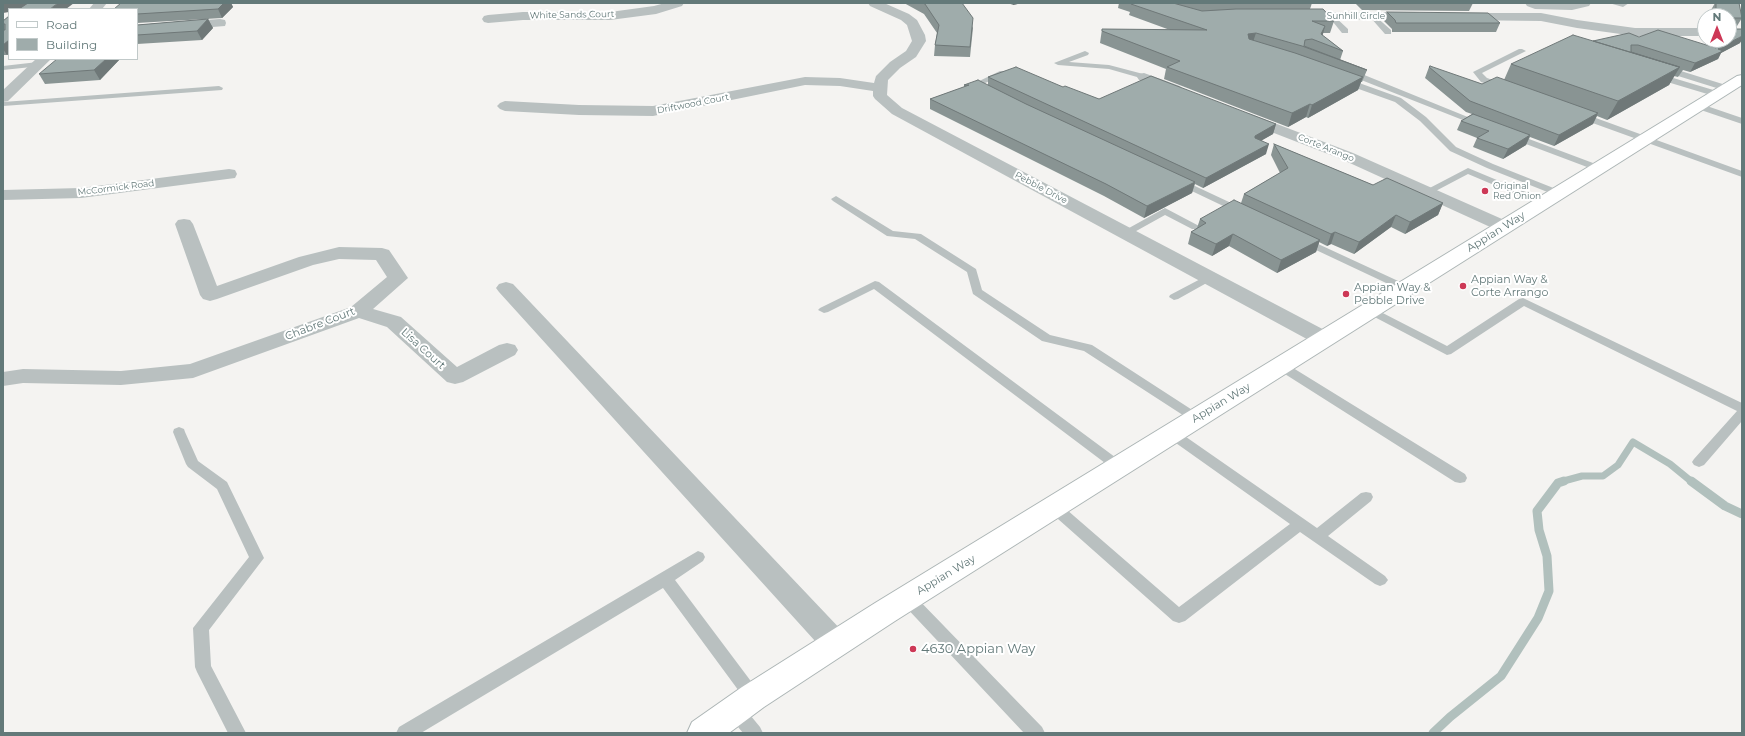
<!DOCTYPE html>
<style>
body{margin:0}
#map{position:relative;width:1745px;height:736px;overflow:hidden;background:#f4f3f1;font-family:Montserrat,sans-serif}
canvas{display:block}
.frame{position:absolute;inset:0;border:4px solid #637979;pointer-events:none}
.legend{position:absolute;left:8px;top:8px;width:130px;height:52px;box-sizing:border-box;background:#fff;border:1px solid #c1c9c9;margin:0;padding:5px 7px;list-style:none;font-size:12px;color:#637979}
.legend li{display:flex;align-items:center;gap:8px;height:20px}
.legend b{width:20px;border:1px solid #c1c9c9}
.north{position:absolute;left:1697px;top:8px;width:40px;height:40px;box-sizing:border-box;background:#fff;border:1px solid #c1c9c9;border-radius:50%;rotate:0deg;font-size:11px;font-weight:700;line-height:16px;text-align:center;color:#637979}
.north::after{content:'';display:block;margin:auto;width:14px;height:18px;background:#cd3856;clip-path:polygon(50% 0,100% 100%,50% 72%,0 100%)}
</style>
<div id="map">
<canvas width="1745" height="736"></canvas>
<div class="frame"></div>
<ul class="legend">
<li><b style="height:5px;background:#fff"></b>Road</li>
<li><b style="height:11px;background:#9facab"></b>Building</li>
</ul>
<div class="north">N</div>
</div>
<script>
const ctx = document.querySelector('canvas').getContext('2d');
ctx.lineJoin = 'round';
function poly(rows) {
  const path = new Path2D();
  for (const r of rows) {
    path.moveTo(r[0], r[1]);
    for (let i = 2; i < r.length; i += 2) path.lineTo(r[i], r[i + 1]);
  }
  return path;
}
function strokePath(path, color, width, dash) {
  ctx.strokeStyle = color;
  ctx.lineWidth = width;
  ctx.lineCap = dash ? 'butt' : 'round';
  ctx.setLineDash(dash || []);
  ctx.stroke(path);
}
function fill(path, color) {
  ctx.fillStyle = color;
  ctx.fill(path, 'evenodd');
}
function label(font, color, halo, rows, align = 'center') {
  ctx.font = font + ' Montserrat,sans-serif';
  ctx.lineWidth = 4;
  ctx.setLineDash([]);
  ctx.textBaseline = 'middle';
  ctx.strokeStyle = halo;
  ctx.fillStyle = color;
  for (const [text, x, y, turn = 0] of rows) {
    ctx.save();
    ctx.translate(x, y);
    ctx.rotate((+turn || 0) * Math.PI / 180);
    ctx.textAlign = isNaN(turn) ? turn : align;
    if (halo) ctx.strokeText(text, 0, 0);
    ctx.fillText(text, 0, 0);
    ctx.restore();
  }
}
const streamFar1 = poly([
 [1560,482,1582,476,1603,476,1618,465,1633,442,1670,464,1692,482]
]);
const stream = poly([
 [1691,481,1725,506,1742,514],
 [1433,733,1450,717,1501,676,1538,618,1549,591,1547,556,1539,530,1537,511,1558,483,1564,481]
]);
const lane = poly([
 [1609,3,1629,3,1623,7,1609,3],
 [1329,15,1333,15,1348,29,1348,33,1342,33,1329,17,1329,15],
 [1370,15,1374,15,1391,30,1391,34,1385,34,1370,17,1370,15],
 [1519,49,1522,49,1526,51,1482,73,1487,78,1505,84,1505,88,1499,88,1481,82,1473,72,1519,49],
 [1085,51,1089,53,1088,55,1069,62,1109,65,1147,75,1148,77,1144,79,1109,69,1058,65,1054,63,1085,51],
 [38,62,41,62,41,66,3,70,3,66,38,62],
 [1662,67,1668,67,1729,86,1730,88,1729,90,1723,90,1662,71,1662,67],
 [1346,70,1352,70,1485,124,1484,126,1478,126,1346,74,1346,70],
 [1000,71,1006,71,1007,73,983,84,990,88,990,92,984,92,973,84,1000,71],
 [1654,74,1660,74,1720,92,1721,94,1720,96,1714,96,1654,78,1654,74],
 [1342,79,1348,79,1401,98,1426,117,1456,147,1493,164,1561,191,1563,193,1558,196,1555,195,1487,168,1450,151,1420,121,1395,102,1342,83,1342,79],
 [219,86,223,88,222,90,3,106,3,102,219,86],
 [1695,104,1701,104,1742,118,1742,124,1695,108,1695,104],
 [1576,113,1582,113,1742,171,1742,177,1576,117,1576,113],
 [1513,133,1601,166,1603,168,1598,171,1595,170,1510,138,1509,136,1513,133],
 [1468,168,1545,200,1547,202,1542,205,1539,204,1468,174,1430,194,1424,194,1422,192,1468,168],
 [1180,179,1244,209,1246,211,1241,214,1238,213,1177,184,1175,182,1177,180,1180,179],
 [836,196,893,231,921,234,976,269,982,290,1050,335,1092,345,1200,415,1202,418,1200,421,1196,422,1192,421,1084,351,1042,341,973,294,967,272,915,239,887,236,833,201,831,199,836,196],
 [1165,208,1201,227,1200,229,1192,229,1165,215,1129,235,1121,235,1120,233,1165,208],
 [1303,237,1409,286,1410,288,1405,291,1401,290,1299,242,1298,240,1303,237],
 [1208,275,1212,276,1213,278,1212,280,1178,299,1174,300,1169,297,1170,295,1208,275],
 [875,281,879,282,1123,463,1125,466,1123,469,1118,471,1113,469,874,289,828,312,824,313,818,310,820,308,875,281],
 [1523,298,1742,403,1742,421,1704,465,1699,467,1694,465,1692,462,1694,459,1737,411,1524,306,1451,354,1447,355,1365,312,1363,310,1369,307,1373,308,1447,346,1519,299,1523,298],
 [1281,362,1285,363,1465,474,1467,478,1465,482,1460,483,1455,482,1277,369,1275,366,1277,363,1281,362],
 [179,427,184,429,185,432,198,461,227,482,264,558,209,630,211,666,246,733,228,733,197,672,195,667,193,628,249,557,217,489,188,467,186,464,173,432,174,429,179,427],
 [1171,428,1176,430,1317,528,1361,493,1366,492,1371,493,1373,497,1371,501,1328,536,1385,576,1388,580,1385,584,1380,586,1375,584,1300,532,1185,621,1179,623,1173,621,1049,511,1047,507,1049,503,1054,502,1059,503,1179,607,1290,524,1166,436,1165,433,1166,430,1171,428],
 [698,551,703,553,705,557,703,561,675,580,759,692,761,697,759,702,753,705,747,702,663,588,421,733,396,733,399,727,698,551],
 [907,592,912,593,1042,727,1045,733,1024,733,902,603,899,598,902,593,907,592],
 [735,702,741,704,760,727,763,733,743,733,729,716,727,710,729,704,735,702]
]);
const street = poly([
 [94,3,107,3,102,9,89,9,94,3],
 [665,3,684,3,682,6,656,14,610,20,523,20,488,23,484,22,482,19,484,16,488,15,523,12,610,12,654,6,665,3],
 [868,3,884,3,909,14,917,20,925,35,926,41,916,57,900,68,888,80,887,95,902,108,1332,334,1335,339,1332,344,1324,346,1316,344,892,114,875,99,873,96,873,91,840,86,805,85,653,116,579,115,505,111,500,109,497,106,500,103,505,101,579,105,653,106,805,77,840,78,874,83,876,76,890,62,906,51,912,41,907,25,901,20,870,6,868,3],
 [1525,3,1591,3,1589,6,1572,10,1535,9,1527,6,1525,3],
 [1299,12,1415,12,1419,13,1421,16,1419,19,1415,20,1295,19,1293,16,1295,13,1299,12],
 [1463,13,1541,13,1577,20,1635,28,1705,28,1705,36,1635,36,1577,28,1541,21,1459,20,1457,17,1459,14,1463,13],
 [220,19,225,20,226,23,225,26,137,33,137,25,220,19],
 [36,59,51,59,8,101,3,102,3,90,36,59],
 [1144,73,1180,86,1182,89,1180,92,1175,93,1139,80,1137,77,1139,74,1144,73],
 [1248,113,1353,153,1511,223,1514,227,1511,231,1505,232,1499,231,1341,159,1243,121,1240,118,1243,115,1248,113],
 [229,169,235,170,237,174,235,178,81,198,3,200,3,190,81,188,229,169],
 [184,219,190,220,193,224,217,286,299,257,339,247,382,248,389,250,408,278,373,309,401,317,457,367,499,345,507,343,515,345,518,350,515,355,463,382,455,384,447,382,387,327,359,318,193,378,121,385,23,383,3,386,3,372,23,369,121,371,190,364,351,307,387,277,376,260,339,259,313,265,217,299,210,301,203,299,200,295,175,224,178,220,184,219],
 [506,282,513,284,845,634,850,643,845,652,835,656,825,652,499,292,496,288,499,284,506,282]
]);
const secondary = poly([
 [1742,75,1742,85,895,621,764,707,729,733,687,733,692,722,742,687,875,603,1737,76,1742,75]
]);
const wall = poly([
 [121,3,231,3,233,7,222,18,137,23,137,9],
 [904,3,962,3,973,28,970,57,934,56,935,45,937,33,924,14],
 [1008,3,1022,3,1013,5],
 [1119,3,1312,3,1310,9,1334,21,1330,33,1323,33,1322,35,1343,51,1340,60,1367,70,1362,82,1361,82,1358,90,1308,118,1306,117,1288,127,1164,79,1166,69,1100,43,1102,29,1170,30,1129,15,1130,12,1118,8],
 [1355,3,1473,3,1469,11,1362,10],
 [1715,3,1739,3,1742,18,1737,26,1733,27,1740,43,1721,53,1718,59,1690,72,1683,70,1678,77,1674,76,1669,85,1607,120,1597,116,1593,124,1554,146,1530,137,1526,145,1503,159,1473,147,1477,138,1457,130,1461,121,1472,114,1466,112,1425,78,1429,67,1482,84,1504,80,1511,64,1593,41,1639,37,1711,47,1711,40,1729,40,1729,16,1711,16,1711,10],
 [1387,12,1500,23,1496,32,1392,32,1392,29,1384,21],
 [9,16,9,54,7,55,3,55,3,21],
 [208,19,213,28,202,40,137,44,137,25],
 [120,59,100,80,45,84,39,74],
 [988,77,1063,87,1099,99,1276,124,1273,134,1262,140,1266,154,1203,188,1195,184,1192,193,1144,218,1104,196,930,109,930,99,964,87,964,85,988,85],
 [1274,144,1373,185,1443,203,1438,215,1405,234,1391,227,1354,254,1331,244,1327,246,1319,242,1316,252,1277,273,1229,246,1212,256,1188,244,1191,232,1197,228,1200,219,1241,203,1244,194,1280,173,1271,155]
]);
const shadedWall = poly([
 [17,3,29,3,33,9,9,9,9,12,3,13,3,4],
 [58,3,74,3,66,9,50,9],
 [224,3,231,3,233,7,222,18,218,9],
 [1013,3,1022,3,1013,5],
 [208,19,213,28,202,40,197,31],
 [1325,26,1322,38,1321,34],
 [1256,33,1252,45,1244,46,1248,34],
 [1742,36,1742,40,1740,43,1721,53,1718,59,1690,72,1695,63],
 [9,40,9,54,7,55,3,49,3,45],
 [106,59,120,59,100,80,94,70],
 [1680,67,1669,85,1607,120,1618,101],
 [1363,77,1358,90,1308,118,1312,105],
 [1310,104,1306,117,1288,127,1292,113],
 [1598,113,1593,124,1554,146,1559,135],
 [1276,124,1273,134,1252,146,1255,136],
 [1530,135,1526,145,1503,159,1508,149],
 [1269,144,1266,154,1203,188,1206,178],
 [1195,182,1192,193,1144,218,1147,206],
 [1443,203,1438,215,1405,234,1410,222],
 [1396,215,1391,227,1354,254,1359,242],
 [1335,232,1331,244,1327,246,1331,234],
 [1233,234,1229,246,1212,256,1216,244],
 [1320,240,1316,252,1277,273,1281,260]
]);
const building = poly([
 [3,3,17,3,3,4,3,3],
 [28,3,58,3,50,9,19,9,28,3],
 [121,3,224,3,218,9,137,14,137,9,114,9,121,3],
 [923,3,962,3,973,18,970,47,935,45,939,25,925,4,923,3],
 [1133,3,1173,3,1202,11,1236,9,1323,9,1334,21,1312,21,1325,26,1321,34,1343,51,1312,39,1305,40,1304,46,1367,70,1302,46,1256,33,1248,34,1249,39,1295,53,1363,77,1312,105,1310,104,1292,113,1167,67,1180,61,1102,31,1102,29,1207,30,1131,4,1133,3],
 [1716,3,1739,3,1742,18,1733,18,1733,27,1734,29,1742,29,1742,36,1718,49,1723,51,1695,63,1638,45,1631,45,1631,52,1679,67,1593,41,1629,33,1639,37,1658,30,1716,48,1716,40,1729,40,1729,16,1716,16,1716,3],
 [1387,12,1488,13,1500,23,1396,23,1395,20,1387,12],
 [9,16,9,40,3,45,3,30,5,30,5,24,3,24,3,21,9,16],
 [208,19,197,31,137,35,137,25,208,19],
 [1573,35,1680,67,1618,101,1511,64,1573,35],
 [57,59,106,59,94,70,39,74,57,59],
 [1430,66,1482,84,1497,77,1598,113,1559,135,1470,101,1429,67,1430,66],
 [1016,67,1063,87,1065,86,1099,99,1151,76,1276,124,1255,136,1255,138,1269,144,1206,178,988,77,1016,67],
 [978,80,1026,104,1195,182,1147,206,1106,184,930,99,969,85,964,85,978,80],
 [1473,114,1530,135,1508,149,1477,138,1489,131,1461,121,1473,114],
 [1274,144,1373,185,1387,178,1443,203,1410,222,1396,215,1359,242,1335,232,1331,234,1244,194,1288,168,1274,144],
 [1234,200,1320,240,1281,260,1233,234,1216,244,1191,232,1206,223,1200,219,1234,200]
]);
const markers = [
 [1485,191,4,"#cd3856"],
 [1463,286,4,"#cd3856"],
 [1346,294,4,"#cd3856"],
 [913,649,4,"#cd3856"]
];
const farStreetnames = [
 ["White Sands Court",572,15,-1],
 ["Sunhill Circle",1356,16],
 ["Driftwood Court",693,104,-11],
 ["Corte Arango",1326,148,22],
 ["McCormick Road",116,188,-7],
 ["Pebble Drive",1041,188,28]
];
const farPoinames = [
 ["Original",1493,186],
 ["Red Onion",1493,196]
];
const streetNames = [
 ["Appian Way",1496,232,-32],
 ["Chabre Court",320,324,-21],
 ["Lisa Court",423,349,42],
 ["Appian Way",1221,403,-31],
 ["Appian Way",946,575,-31]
];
const poiNames = [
 ["Appian Way &",1471,280],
 ["Corte Arrango",1471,293],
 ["Appian Way &",1354,288],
 ["Pebble Drive",1354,301]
];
const nearPoinames = [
 ["4630 Appian Way",921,649]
];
strokePath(streamFar1, '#b1c0bd', 7);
strokePath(stream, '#b1c0bd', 9);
strokePath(secondary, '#acb5b5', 2);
fill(lane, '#b9c0c0');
fill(street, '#b9c0c0');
fill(secondary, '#fff');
fill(wall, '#899493');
fill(shadedWall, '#6f7878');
fill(building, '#9facab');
strokePath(building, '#6f7878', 1);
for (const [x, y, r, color] of markers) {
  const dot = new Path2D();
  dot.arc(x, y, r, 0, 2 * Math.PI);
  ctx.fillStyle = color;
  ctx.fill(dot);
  strokePath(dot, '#fff', 1.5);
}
label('9px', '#637979', '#fff', farStreetnames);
label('9px', '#637979', '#fff', farPoinames, 'left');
label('11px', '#637979', '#fff', streetNames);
label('11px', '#637979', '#fff', poiNames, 'left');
label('13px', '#637979', '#fff', nearPoinames, 'left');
</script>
